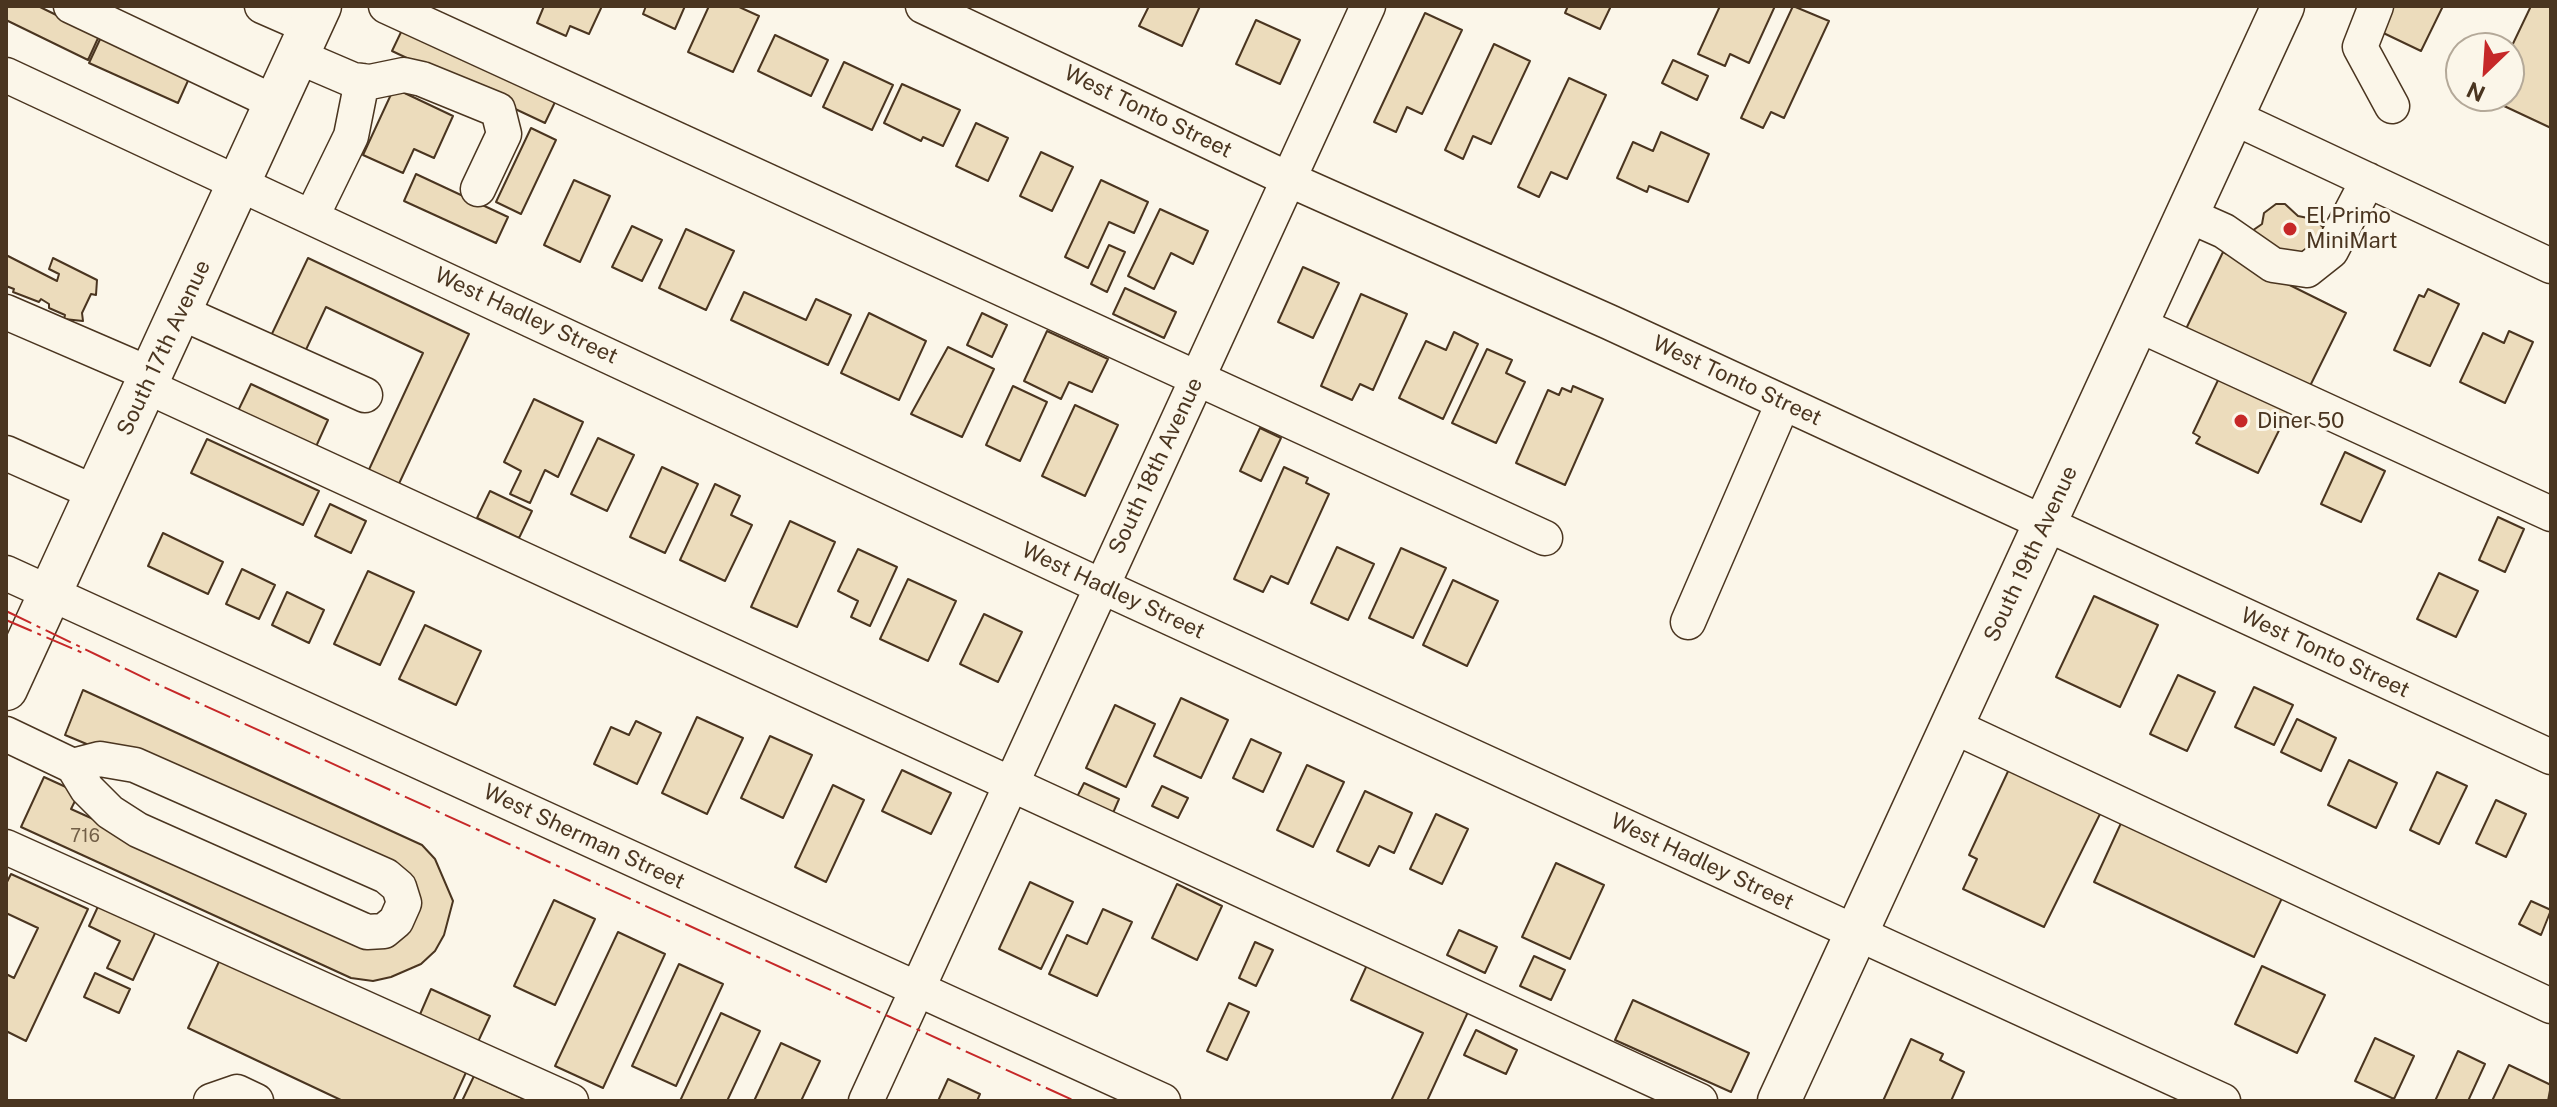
<!DOCTYPE html>
<style>
body{margin:0}
#map{position:relative;width:2557px;height:1107px;overflow:hidden;background:#fbf6e9;font-family:"Public Sans",sans-serif}
canvas{display:block}
.frame{position:absolute;inset:0;border:8px solid #4a3520;pointer-events:none}
.north{position:absolute;left:2445px;top:32px;width:80px;height:80px;box-sizing:border-box;background:#fbf6e9;border:2px solid #b4a999;border-radius:50%;rotate:205deg;font-size:22px;font-weight:700;line-height:32px;text-align:center;color:#4a3520}
.north::after{content:'';display:block;margin:auto;width:28px;height:36px;background:#c62828;clip-path:polygon(50% 0,100% 100%,50% 72%,0 100%)}
</style>
<div id="map">
<canvas width="2557" height="1107"></canvas>
<div class="frame"></div>
<div class="north">N</div>
</div>
<script>
const ctx = document.querySelector('canvas').getContext('2d');
ctx.lineJoin = 'round';
function fill(path, color) {
  ctx.fillStyle = color;
  ctx.fill(path, 'evenodd');
}
function poly(rows) {
  const path = new Path2D();
  for (const r of rows) {
    path.moveTo(r[0], r[1]);
    for (let i = 2; i < r.length; i += 2) path.lineTo(r[i], r[i + 1]);
  }
  return path;
}
function strokePath(path, color, width, dash) {
  ctx.strokeStyle = color;
  ctx.lineWidth = width;
  ctx.lineCap = dash ? 'butt' : 'round';
  ctx.setLineDash(dash || []);
  ctx.stroke(path);
}
function label(font, color, halo, rows, align = 'center') {
  ctx.font = font + ' "Public Sans",sans-serif';
  ctx.lineWidth = 6;
  ctx.setLineDash([]);
  ctx.textBaseline = 'middle';
  ctx.strokeStyle = halo;
  ctx.fillStyle = color;
  for (const [text, x, y, turn = 0] of rows) {
    ctx.save();
    ctx.translate(x, y);
    ctx.rotate((+turn || 0) * Math.PI / 180);
    ctx.textAlign = isNaN(turn) ? turn : align;
    if (halo) ctx.strokeText(text, 0, 0);
    ctx.fillText(text, 0, 0);
    ctx.restore();
  }
}
const building = poly([
 [6,6,38,6,99,36,88,60,6,20,6,6],
 [544,6,602,6,589,34,570,26,566,36,537,23,544,6],
 [646,6,685,6,675,29,643,14,646,6],
 [709,6,737,6,759,16,733,72,688,52,709,6],
 [1149,6,1200,6,1182,46,1139,26,1149,6],
 [1568,6,1611,6,1600,29,1565,13,1568,6],
 [1720,6,1775,6,1749,63,1730,54,1725,66,1698,54,1720,6],
 [1793,6,1829,21,1784,118,1771,112,1763,128,1741,118,1793,6],
 [2385,6,2443,6,2421,51,2375,29,2385,6],
 [2531,6,2551,6,2551,128,2487,98,2509,96,2509,52,2531,6],
 [1425,13,1462,30,1422,114,1407,107,1396,132,1374,122,1425,13],
 [1256,20,1300,40,1280,84,1236,64,1256,20],
 [403,28,556,100,545,123,392,51,403,28],
 [103,33,191,74,178,103,89,63,103,33],
 [775,35,828,60,811,96,758,71,775,35],
 [1494,44,1530,61,1491,144,1473,136,1463,159,1445,150,1494,44],
 [1673,60,1708,76,1697,100,1662,83,1673,60],
 [844,62,893,85,872,130,823,107,844,62],
 [1569,78,1606,95,1567,179,1551,172,1539,197,1518,187,1569,78],
 [902,84,960,110,943,146,923,137,921,141,884,123,902,84],
 [394,88,453,116,434,158,414,149,403,173,363,155,394,88],
 [976,123,1008,138,988,181,956,166,976,123],
 [531,128,556,140,521,214,496,202,531,128],
 [1661,132,1709,154,1688,202,1649,186,1647,192,1617,178,1633,142,1653,151,1661,132],
 [1041,152,1073,167,1052,211,1020,196,1041,152],
 [416,174,508,217,496,243,404,201,416,174],
 [574,180,610,196,580,262,544,245,574,180],
 [1101,180,1148,202,1134,233,1109,222,1088,268,1065,257,1101,180],
 [2276,204,2285,204,2298,216,2313,219,2329,232,2293,260,2249,233,2262,224,2264,213,2276,204],
 [1160,209,1208,231,1193,264,1171,253,1154,289,1128,276,1160,209],
 [632,226,662,240,642,281,612,267,632,226],
 [686,229,734,251,706,310,659,288,686,229],
 [1109,245,1125,252,1107,292,1091,284,1109,245],
 [2223,252,2346,313,2308,390,2185,331,2223,252],
 [6,255,57,281,59,274,49,269,53,258,97,280,96,295,91,294,82,313,83,321,64,319,65,315,49,308,49,304,41,299,39,302,13,292,14,289,6,286,6,255],
 [308,258,469,334,396,490,366,476,423,353,326,307,303,356,269,340,308,258],
 [1303,267,1339,283,1313,338,1278,322,1303,267],
 [1125,288,1176,312,1164,338,1113,314,1125,288],
 [2428,289,2459,304,2430,366,2394,350,2419,295,2424,297,2428,289],
 [744,292,806,320,816,299,851,315,828,365,731,320,744,292],
 [1361,294,1407,314,1373,390,1360,384,1352,400,1321,386,1361,294],
 [869,313,926,341,899,400,841,373,869,313],
 [982,313,1007,325,992,357,967,345,982,313],
 [1047,331,1108,359,1092,392,1069,382,1061,399,1024,381,1047,331],
 [2509,331,2533,342,2505,403,2460,382,2483,333,2504,343,2509,331],
 [1454,332,1478,344,1443,419,1399,398,1426,341,1446,350,1454,332],
 [948,347,994,369,962,437,911,414,948,347],
 [1487,349,1512,360,1506,373,1525,382,1496,443,1452,423,1487,349],
 [2220,376,2289,410,2258,473,2196,443,2200,437,2193,433,2220,376],
 [251,384,328,420,314,451,236,415,251,384],
 [1013,386,1047,402,1020,461,986,445,1013,386],
 [1573,386,1603,399,1565,485,1516,463,1548,390,1559,395,1562,388,1571,392,1573,386],
 [534,399,583,422,558,477,545,470,530,503,510,494,521,471,504,462,534,399],
 [1075,405,1118,425,1085,496,1042,476,1075,405],
 [1260,428,1281,438,1261,481,1240,471,1260,428],
 [598,438,634,455,607,511,571,494,598,438],
 [207,439,319,491,303,525,191,473,207,439],
 [2345,452,2385,471,2361,522,2321,504,2345,452],
 [662,467,698,484,665,553,630,537,662,467],
 [1284,467,1308,478,1306,483,1329,494,1288,584,1271,576,1263,592,1234,579,1284,467],
 [715,484,740,496,731,515,752,525,725,581,680,560,715,484],
 [490,491,532,511,519,538,477,518,490,491],
 [330,504,366,521,351,553,315,536,330,504],
 [2498,517,2524,529,2505,572,2479,560,2498,517],
 [790,521,835,542,797,627,751,607,790,521],
 [163,533,223,562,208,594,148,566,163,533],
 [1337,547,1374,564,1348,620,1311,603,1337,547],
 [1401,548,1446,568,1413,638,1369,618,1401,548],
 [858,549,897,567,870,626,851,617,858,601,838,591,858,549],
 [242,569,275,585,259,619,226,604,242,569],
 [368,571,414,592,380,665,334,644,368,571],
 [2439,573,2478,591,2456,637,2417,619,2439,573],
 [908,579,956,601,928,661,880,639,908,579],
 [1453,580,1498,601,1467,666,1423,645,1453,580],
 [287,592,324,610,309,643,272,625,287,592],
 [2094,596,2158,625,2120,707,2056,677,2094,596],
 [984,614,1022,632,998,682,960,664,984,614],
 [425,625,481,651,456,705,399,679,425,625],
 [2178,675,2215,692,2187,751,2150,734,2178,675],
 [2254,687,2293,705,2274,745,2235,727,2254,687],
 [83,690,422,845,435,859,453,901,444,935,435,951,421,964,391,977,373,981,351,978,21,827,44,777,79,793,71,809,367,943,401,875,65,735,83,690],
 [1181,698,1228,720,1201,778,1154,756,1181,698],
 [1115,705,1155,724,1126,787,1086,768,1115,705],
 [697,717,743,738,707,814,662,793,697,717],
 [2297,719,2336,738,2321,771,2281,752,2297,719],
 [636,721,661,733,637,784,594,764,611,727,629,735,636,721],
 [770,736,812,755,783,818,741,798,770,736],
 [1251,739,1281,753,1263,792,1233,778,1251,739],
 [2349,760,2397,783,2376,828,2328,805,2349,760],
 [1307,765,1344,782,1313,847,1277,830,1307,765],
 [2011,765,2102,810,2044,927,1963,889,1977,859,1969,855,2011,765],
 [902,770,951,793,931,834,882,811,902,770],
 [2437,772,2467,786,2439,844,2410,830,2437,772],
 [1084,783,1119,799,1113,813,1077,797,1084,783],
 [833,785,864,800,826,882,795,867,833,785],
 [1162,786,1188,798,1178,818,1152,806,1162,786],
 [1365,791,1412,813,1394,853,1379,846,1369,866,1337,851,1365,791],
 [2496,800,2526,814,2506,857,2476,843,2496,800],
 [1436,814,1468,829,1442,884,1410,869,1436,814],
 [2122,821,2283,896,2254,957,2094,882,2122,821],
 [1556,863,1604,885,1570,959,1522,937,1556,863],
 [11,874,88,909,26,1041,6,1031,6,974,14,978,38,928,6,913,6,884,11,874],
 [1030,882,1073,902,1041,969,999,949,1030,882],
 [1177,884,1222,906,1197,960,1152,938,1177,884],
 [101,900,158,927,133,980,107,968,120,941,89,926,101,900],
 [554,900,595,919,555,1005,514,986,554,900],
 [2531,901,2551,910,2541,935,2519,924,2531,901],
 [1103,909,1132,922,1097,996,1049,974,1067,935,1087,944,1103,909],
 [1459,930,1497,947,1485,973,1447,955,1459,930],
 [618,932,665,954,603,1088,555,1066,618,932],
 [1255,942,1273,950,1256,986,1239,978,1255,942],
 [223,953,468,1068,453,1101,343,1101,188,1028,223,953],
 [1534,956,1565,970,1551,1000,1520,986,1534,956],
 [679,964,723,984,676,1086,632,1066,679,964],
 [1367,965,1468,1012,1427,1101,1391,1101,1423,1033,1351,1000,1367,965],
 [2262,966,2325,995,2297,1053,2235,1024,2262,966],
 [95,973,130,989,119,1013,84,997,95,973],
 [431,989,490,1016,476,1046,418,1019,431,989],
 [1633,1000,1749,1053,1731,1092,1615,1040,1633,1000],
 [1229,1003,1249,1012,1227,1060,1207,1051,1229,1003],
 [721,1013,760,1031,727,1101,680,1101,721,1013],
 [1476,1030,1517,1050,1506,1074,1464,1055,1476,1030],
 [2375,1038,2414,1056,2394,1099,2355,1081,2375,1038],
 [1911,1039,1943,1054,1940,1060,1964,1072,1951,1101,1883,1101,1911,1039],
 [781,1043,820,1061,801,1101,754,1101,781,1043],
 [2458,1051,2485,1064,2468,1101,2435,1101,2458,1051],
 [2509,1065,2551,1085,2548,1101,2492,1101,2509,1065],
 [474,1076,529,1101,462,1101,474,1076],
 [948,1079,980,1094,977,1101,938,1101,948,1079]
]);
const minor = poly([
 [71,6,276,103],
 [262,6,310,27],
 [386,6,1545,538],
 [923,6,1288,179,1609,322,2551,757],
 [2376,6,2360,47,2392,106],
 [297,56,353,80,370,82,404,75,422,79,498,110,504,134,478,189],
 [6,75,1101,586,2223,1101],
 [2233,117,2551,266],
 [2188,215,2224,231,2273,265,2307,270,2331,251,2368,180],
 [312,216,351,136,362,81],
 [6,312,152,375],
 [180,312,365,395],
 [2137,324,2551,514],
 [146,386,1700,1101],
 [6,453,96,493],
 [6,573,1163,1101],
 [1688,622,1783,403],
 [1953,726,2551,1006],
 [6,734,73,766,87,789,110,812,138,830,367,932,384,931,396,921,404,903,399,887,386,876,135,765,100,759,73,766],
 [6,847,571,1101],
 [211,1101,237,1092,256,1101],
 [866,1101,1368,6]
]);
const major = poly([
 [6,689,320,6],
 [1779,1101,2283,6]
]);
const power = poly([
 [6,611,157,684,1075,1101],
 [6,620,83,653]
]);
const markers = [
 [2290,229,8,"#c62828"],
 [2241,421,8,"#c62828"]
];
const numberNames = [
 ["716",85,836]
];
const streetNames = [
 ["West Tonto Street",1148,112,26],
 ["West Hadley Street",526,316,25],
 ["South 17th Avenue",164,348,-65],
 ["West Tonto Street",1737,381,25],
 ["South 18th Avenue",1156,466,-65],
 ["South 19th Avenue",2031,554,-65],
 ["West Hadley Street",1113,591,25],
 ["West Tonto Street",2325,653,25],
 ["West Sherman Street",584,837,25],
 ["West Hadley Street",1702,862,25]
];
const poiNames = [
 ["El Primo",2306,216],
 ["MiniMart",2306,241],
 ["Diner 50",2257,421]
];
fill(building, '#ecdcbc');
strokePath(building, '#4a3520', 2);
strokePath(minor, '#4a3520', 37);
strokePath(major, '#4a3520', 45);
strokePath(minor, '#fbf6e9', 34);
strokePath(major, '#fbf6e9', 42);
strokePath(power, '#c62828', 2, [28, 6, 4, 6]);
for (const [x, y, r, color] of markers) {
  const dot = new Path2D();
  dot.arc(x, y, r, 0, 2 * Math.PI);
  ctx.fillStyle = color;
  ctx.fill(dot);
  strokePath(dot, '#fbf6e9', 3);
}
label('18px', '#725f47', null, numberNames);
label('22px', '#4a3520', '#fbf6e9', streetNames);
label('22px', '#4a3520', '#fbf6e9', poiNames, 'left');
</script>
